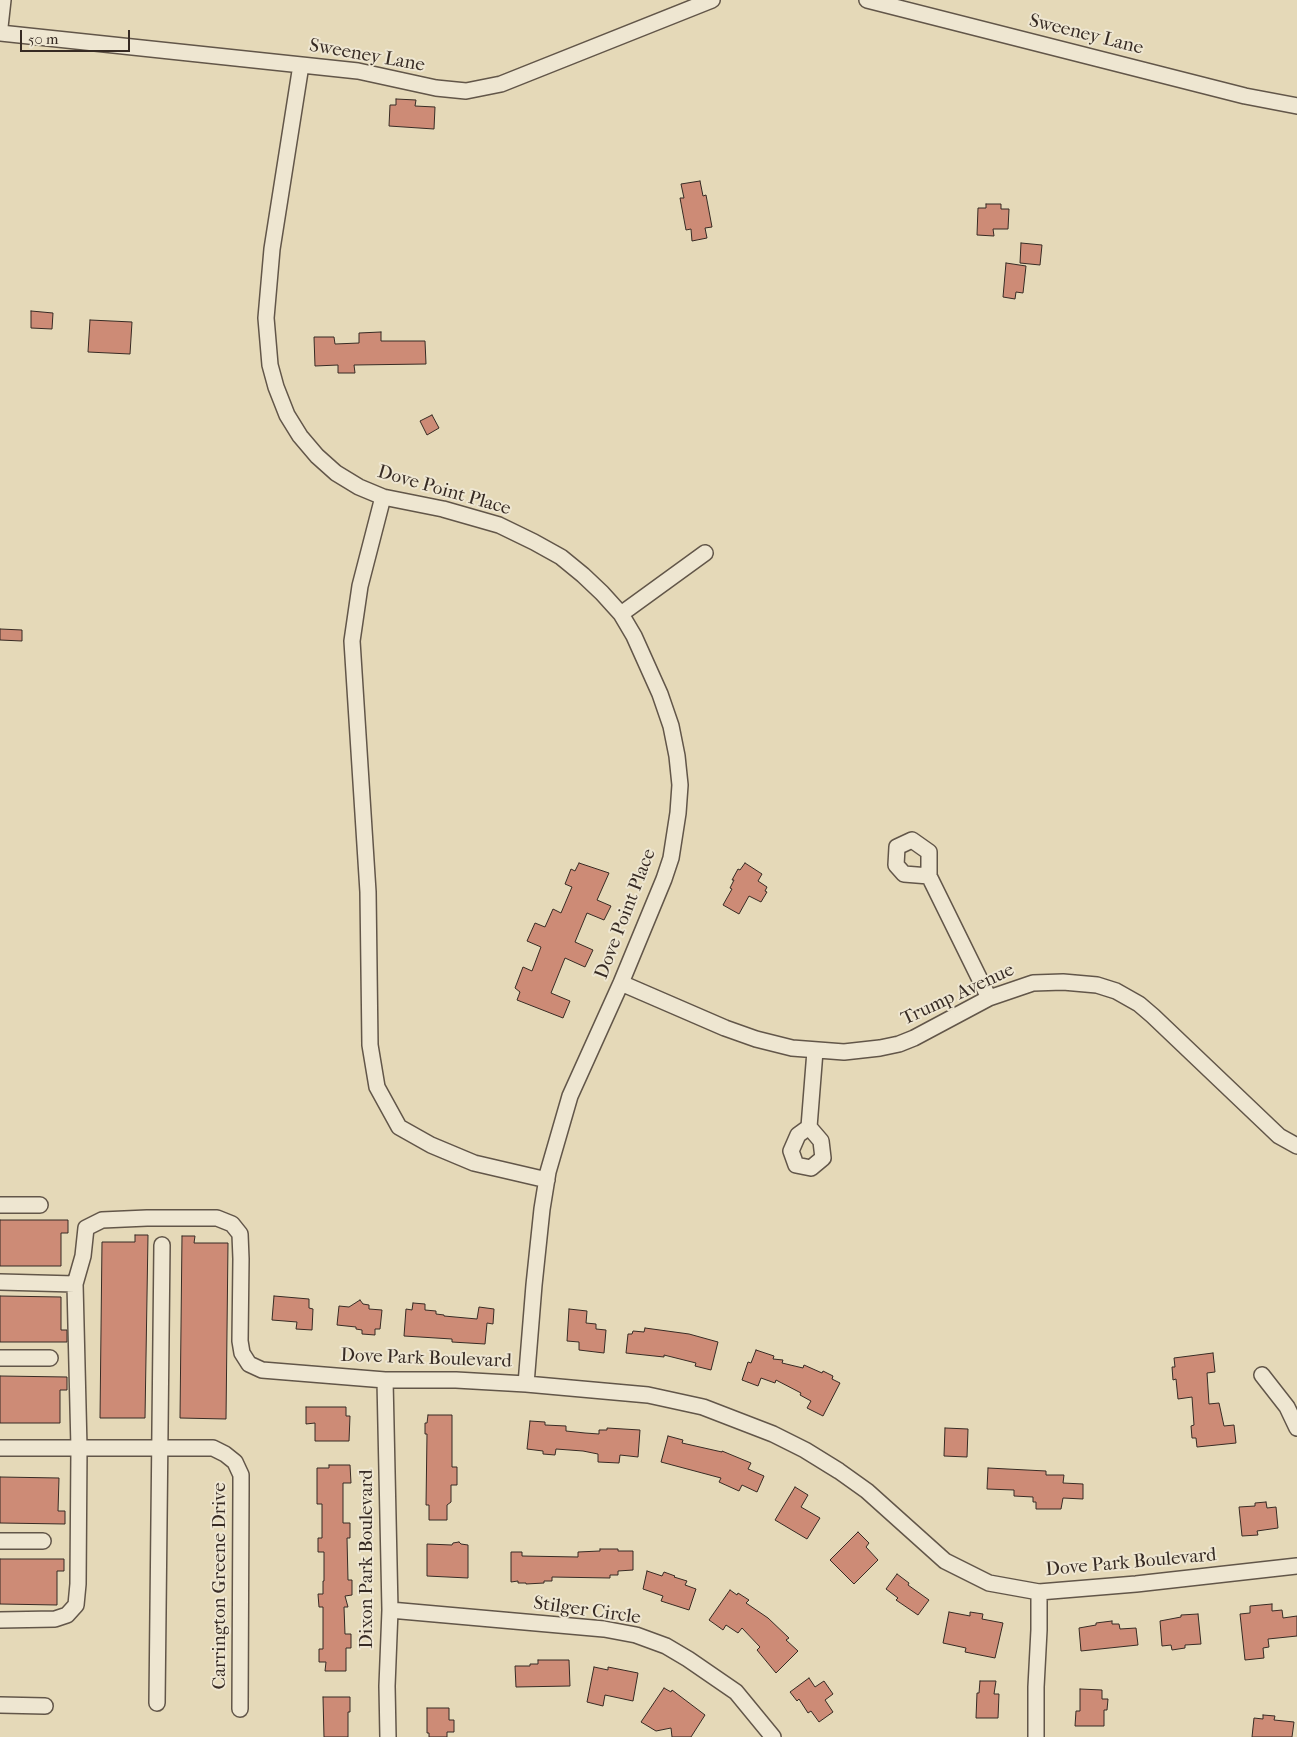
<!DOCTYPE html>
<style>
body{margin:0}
#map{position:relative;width:1297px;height:1737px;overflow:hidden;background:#e5d9b8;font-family:"IM FELL French Canon",serif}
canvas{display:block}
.scale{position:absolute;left:20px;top:30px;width:110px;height:22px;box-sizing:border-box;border:2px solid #372b24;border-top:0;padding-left:6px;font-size:15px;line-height:18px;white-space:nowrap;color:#372b24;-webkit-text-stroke:4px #eee6d1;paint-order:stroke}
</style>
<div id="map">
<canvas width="1297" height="1737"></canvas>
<div class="scale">50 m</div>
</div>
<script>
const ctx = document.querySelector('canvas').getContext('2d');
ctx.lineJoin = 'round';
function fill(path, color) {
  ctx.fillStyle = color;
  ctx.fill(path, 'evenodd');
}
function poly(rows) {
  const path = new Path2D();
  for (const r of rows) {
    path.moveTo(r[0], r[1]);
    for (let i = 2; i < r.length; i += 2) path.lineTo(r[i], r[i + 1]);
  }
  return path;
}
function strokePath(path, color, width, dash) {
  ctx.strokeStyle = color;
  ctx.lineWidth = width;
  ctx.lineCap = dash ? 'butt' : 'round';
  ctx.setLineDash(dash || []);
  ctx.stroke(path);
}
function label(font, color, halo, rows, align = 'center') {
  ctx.font = font + ' "IM FELL French Canon",serif';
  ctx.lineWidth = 4;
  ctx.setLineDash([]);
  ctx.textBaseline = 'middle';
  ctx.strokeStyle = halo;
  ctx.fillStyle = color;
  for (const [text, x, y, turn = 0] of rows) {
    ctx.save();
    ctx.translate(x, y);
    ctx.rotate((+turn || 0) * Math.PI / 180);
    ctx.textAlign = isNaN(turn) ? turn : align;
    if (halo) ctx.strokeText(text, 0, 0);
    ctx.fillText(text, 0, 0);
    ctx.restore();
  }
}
const building = poly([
 [396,99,416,100,415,106,435,107,434,129,389,126,390,105,396,105,396,99],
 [700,181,703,196,706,195,712,227,705,228,707,238,692,241,691,229,686,230,680,198,684,198,681,184,700,181],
 [986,204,1001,204,1001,209,1009,209,1008,229,993,229,994,236,977,235,978,208,986,208,986,204],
 [1021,243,1042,245,1040,265,1020,263,1021,243],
 [1006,263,1026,266,1023,293,1016,292,1015,299,1003,297,1006,263],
 [31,311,53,313,52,329,31,328,31,311],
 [90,320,132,322,130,354,88,352,90,320],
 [381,332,381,341,425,341,426,364,354,365,355,373,338,373,338,365,315,366,314,337,334,337,335,344,359,343,359,333,381,332],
 [432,415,439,428,427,435,420,421,432,415],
 [0,629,22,630,22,641,0,640,0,629],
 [579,863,609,873,597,900,611,906,604,920,587,913,575,942,593,950,585,967,565,958,551,993,570,1001,563,1018,517,1000,520,992,515,988,523,967,532,971,541,947,527,941,535,923,545,927,553,909,561,913,572,887,565,884,571,869,575,871,579,863],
 [745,863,762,874,758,881,767,887,765,891,767,892,761,902,749,896,739,914,723,905,732,889,730,888,734,880,732,880,738,869,740,870,745,863],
 [0,1220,68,1220,68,1233,61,1233,61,1266,0,1266,0,1220],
 [135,1235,148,1235,145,1418,100,1418,102,1242,135,1242,135,1235],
 [182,1236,195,1236,194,1243,228,1243,226,1419,180,1418,182,1236],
 [0,1296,61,1297,61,1330,67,1330,67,1342,0,1342,0,1296],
 [274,1296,309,1299,309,1308,313,1309,312,1330,296,1329,297,1322,272,1320,274,1296],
 [360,1300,363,1304,369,1305,369,1309,382,1310,380,1329,375,1329,375,1335,362,1334,362,1330,356,1329,356,1327,337,1325,339,1306,349,1307,360,1300],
 [413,1303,425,1304,425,1310,436,1311,436,1314,444,1315,444,1316,477,1319,479,1307,494,1309,493,1324,487,1323,485,1344,452,1342,452,1339,404,1336,406,1309,412,1310,413,1303],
 [569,1309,587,1311,586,1323,596,1324,596,1329,606,1330,604,1353,579,1350,579,1342,567,1341,569,1309],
 [645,1328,689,1334,718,1342,711,1370,695,1366,696,1363,664,1355,664,1357,626,1353,628,1334,632,1334,633,1331,644,1332,645,1328],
 [756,1350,774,1356,773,1359,783,1360,782,1363,803,1368,804,1365,822,1373,823,1371,833,1376,832,1379,840,1383,823,1416,807,1408,811,1401,800,1395,801,1393,776,1380,775,1383,761,1378,758,1386,742,1380,748,1362,751,1363,756,1350],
 [1213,1353,1215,1372,1207,1373,1209,1404,1219,1403,1224,1426,1234,1425,1236,1443,1197,1447,1196,1438,1192,1438,1191,1426,1194,1425,1192,1397,1178,1399,1176,1379,1173,1380,1172,1367,1175,1367,1174,1358,1213,1353],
 [0,1376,67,1377,67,1390,60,1390,60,1423,0,1423,0,1376],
 [306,1407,346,1407,346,1416,350,1416,349,1441,315,1441,315,1423,306,1424,306,1407],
 [428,1415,452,1415,452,1467,457,1467,457,1485,451,1485,451,1502,447,1505,447,1520,429,1520,429,1505,426,1505,427,1434,425,1434,425,1423,427,1423,428,1415],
 [530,1421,545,1422,545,1425,566,1426,566,1431,585,1433,599,1434,599,1430,607,1430,607,1428,640,1430,638,1457,620,1455,619,1463,598,1462,598,1454,583,1451,556,1449,555,1455,543,1454,543,1451,527,1449,530,1421],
 [945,1428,968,1429,967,1457,944,1456,945,1428],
 [668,1436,683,1440,682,1443,722,1452,722,1451,751,1463,748,1469,764,1476,757,1492,742,1485,739,1491,719,1482,721,1478,661,1462,668,1436],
 [329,1465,350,1465,351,1483,343,1483,343,1523,350,1523,350,1538,347,1538,348,1580,352,1580,352,1595,345,1596,348,1607,344,1607,345,1634,351,1634,351,1648,346,1648,346,1671,325,1671,326,1662,319,1662,319,1649,323,1649,323,1607,319,1607,318,1594,323,1594,323,1581,324,1581,324,1552,318,1552,318,1538,322,1538,322,1504,317,1504,317,1468,329,1468,329,1465],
 [988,1468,1046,1471,1046,1475,1064,1475,1063,1483,1083,1484,1083,1499,1063,1498,1061,1509,1036,1509,1036,1502,1033,1502,1033,1497,1014,1496,1014,1490,987,1489,988,1468],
 [0,1477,59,1478,58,1511,65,1511,65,1524,0,1523,0,1477],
 [795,1487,808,1495,801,1507,820,1518,807,1539,775,1520,795,1487],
 [1266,1502,1267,1508,1276,1507,1278,1528,1257,1531,1258,1535,1242,1536,1239,1507,1255,1506,1255,1503,1266,1502],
 [858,1532,869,1543,866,1547,878,1560,854,1584,830,1560,858,1532],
 [459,1542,461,1544,468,1545,468,1578,427,1576,427,1544,452,1545,453,1543,459,1542],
 [600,1549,618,1549,618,1551,633,1551,633,1570,618,1571,618,1575,610,1575,610,1578,552,1577,552,1581,544,1581,544,1583,526,1584,526,1583,518,1583,518,1581,511,1582,511,1552,522,1552,522,1556,578,1557,578,1552,600,1551,600,1549],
 [0,1559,64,1559,64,1571,57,1571,57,1605,0,1604,0,1559],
 [647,1571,662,1576,664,1572,675,1576,674,1577,687,1581,685,1585,696,1589,689,1610,661,1601,663,1596,643,1589,647,1571],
 [897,1574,909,1583,908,1585,929,1600,918,1615,896,1600,898,1598,886,1589,897,1574],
 [730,1590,737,1595,738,1593,749,1600,746,1603,768,1618,789,1638,786,1640,798,1651,776,1673,757,1650,760,1647,742,1628,738,1633,726,1625,723,1630,709,1620,730,1590],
 [1272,1604,1272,1611,1282,1610,1283,1618,1297,1616,1297,1636,1268,1639,1269,1647,1263,1648,1264,1658,1245,1660,1240,1614,1250,1613,1250,1606,1272,1604],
 [949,1612,970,1616,970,1612,983,1614,982,1619,1003,1623,995,1658,965,1652,966,1648,943,1643,949,1612],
 [1198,1614,1201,1644,1185,1645,1185,1648,1172,1650,1171,1645,1162,1646,1160,1621,1181,1617,1181,1615,1198,1614],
 [1112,1621,1112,1624,1119,1624,1120,1629,1136,1628,1138,1645,1081,1651,1079,1628,1096,1625,1096,1623,1112,1621],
 [538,1660,569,1660,570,1686,516,1687,515,1666,530,1666,530,1664,538,1664,538,1660],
 [594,1667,608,1670,608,1667,638,1673,633,1701,605,1695,603,1706,587,1702,594,1667],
 [809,1678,815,1687,824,1681,833,1694,825,1700,833,1712,819,1722,811,1711,808,1713,799,1699,797,1701,790,1692,809,1678],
 [980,1681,996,1681,994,1694,999,1694,998,1718,976,1718,977,1693,979,1693,980,1681],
 [664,1688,671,1692,672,1690,705,1715,691,1737,672,1737,671,1728,656,1731,641,1722,664,1688],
 [1080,1689,1102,1690,1102,1699,1108,1699,1107,1710,1104,1710,1104,1726,1075,1726,1076,1711,1080,1711,1080,1689],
 [323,1697,350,1697,350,1712,348,1712,348,1737,324,1737,323,1697],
 [427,1708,449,1708,449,1720,454,1720,454,1732,447,1732,447,1737,429,1737,429,1733,427,1733,427,1708],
 [1263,1715,1275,1716,1274,1720,1294,1722,1292,1737,1252,1737,1254,1718,1263,1719,1263,1715]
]);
const minor = poly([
 [867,0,1245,96,1297,106],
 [0,27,3,0],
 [0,33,358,71,436,88,466,91,501,84,712,0],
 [301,65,272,249,266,318,270,365,276,387,287,415,300,436,317,456,336,473,359,487,383,497,443,509,499,525,534,542,561,557,583,575,602,593,621,614,634,636,660,694,671,726,677,756,680,785,678,813,671,858,664,879,621,983,570,1096,548,1172,542,1209,534,1285,526,1384],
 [383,497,360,586,352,641,368,892,370,1045,377,1087,399,1127,431,1145,474,1163,547,1180],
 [621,614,705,553],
 [929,876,904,874,896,865,897,847,912,840,929,852,929,876,989,998],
 [621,983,725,1028,756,1039,792,1048,844,1052,880,1048,899,1044,914,1038,989,998,1033,983,1063,982,1097,985,1116,991,1139,1004,1153,1016,1279,1136,1297,1146],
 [809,1127,821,1141,823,1158,811,1168,796,1165,791,1151,798,1135,809,1127,815,1051],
 [0,1205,40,1205],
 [0,1282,75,1284],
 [0,1358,50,1358],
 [1262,1375,1287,1407,1297,1428],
 [385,1380,390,1610,387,1686,388,1737],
 [0,1448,213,1448,225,1454,235,1462,241,1475,241,1488,240,1709],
 [0,1541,43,1541],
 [390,1610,604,1629,636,1635,666,1646,688,1659,736,1692,773,1737],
 [0,1620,55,1619,67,1615,76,1605,78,1584,79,1448,75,1284,83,1256,86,1228,102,1220,147,1218,217,1218,232,1224,240,1234,241,1259,240,1341,242,1353,249,1364,262,1370,385,1380,456,1380,526,1384,648,1395,703,1407,773,1434,805,1450,839,1471,867,1491,945,1561,989,1583,1039,1592,1136,1584,1297,1566],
 [157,1703,162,1245],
 [0,1705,45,1706],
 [1036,1737,1036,1687,1039,1630,1039,1592]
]);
const streetNames = [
 ["Sweeney Lane",1086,35,14],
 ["Sweeney Lane",367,56,10],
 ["Dove Point Place",444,491,16],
 ["Dove Point Place",626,914,-69],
 ["Trump Avenue",958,995,-25],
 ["Dove Park Boulevard",426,1359,2],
 ["Dixon Park Boulevard",367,1559,-90],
 ["Dove Park Boulevard",1131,1563,-5],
 ["Carrington Greene Drive",220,1586,-90],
 ["Stilger Circle",587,1611,8]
];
fill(building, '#cd8b76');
strokePath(building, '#372b24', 1);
strokePath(minor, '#625649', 18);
strokePath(minor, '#eee6d1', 15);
label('19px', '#372b24', '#eee6d1', streetNames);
</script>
